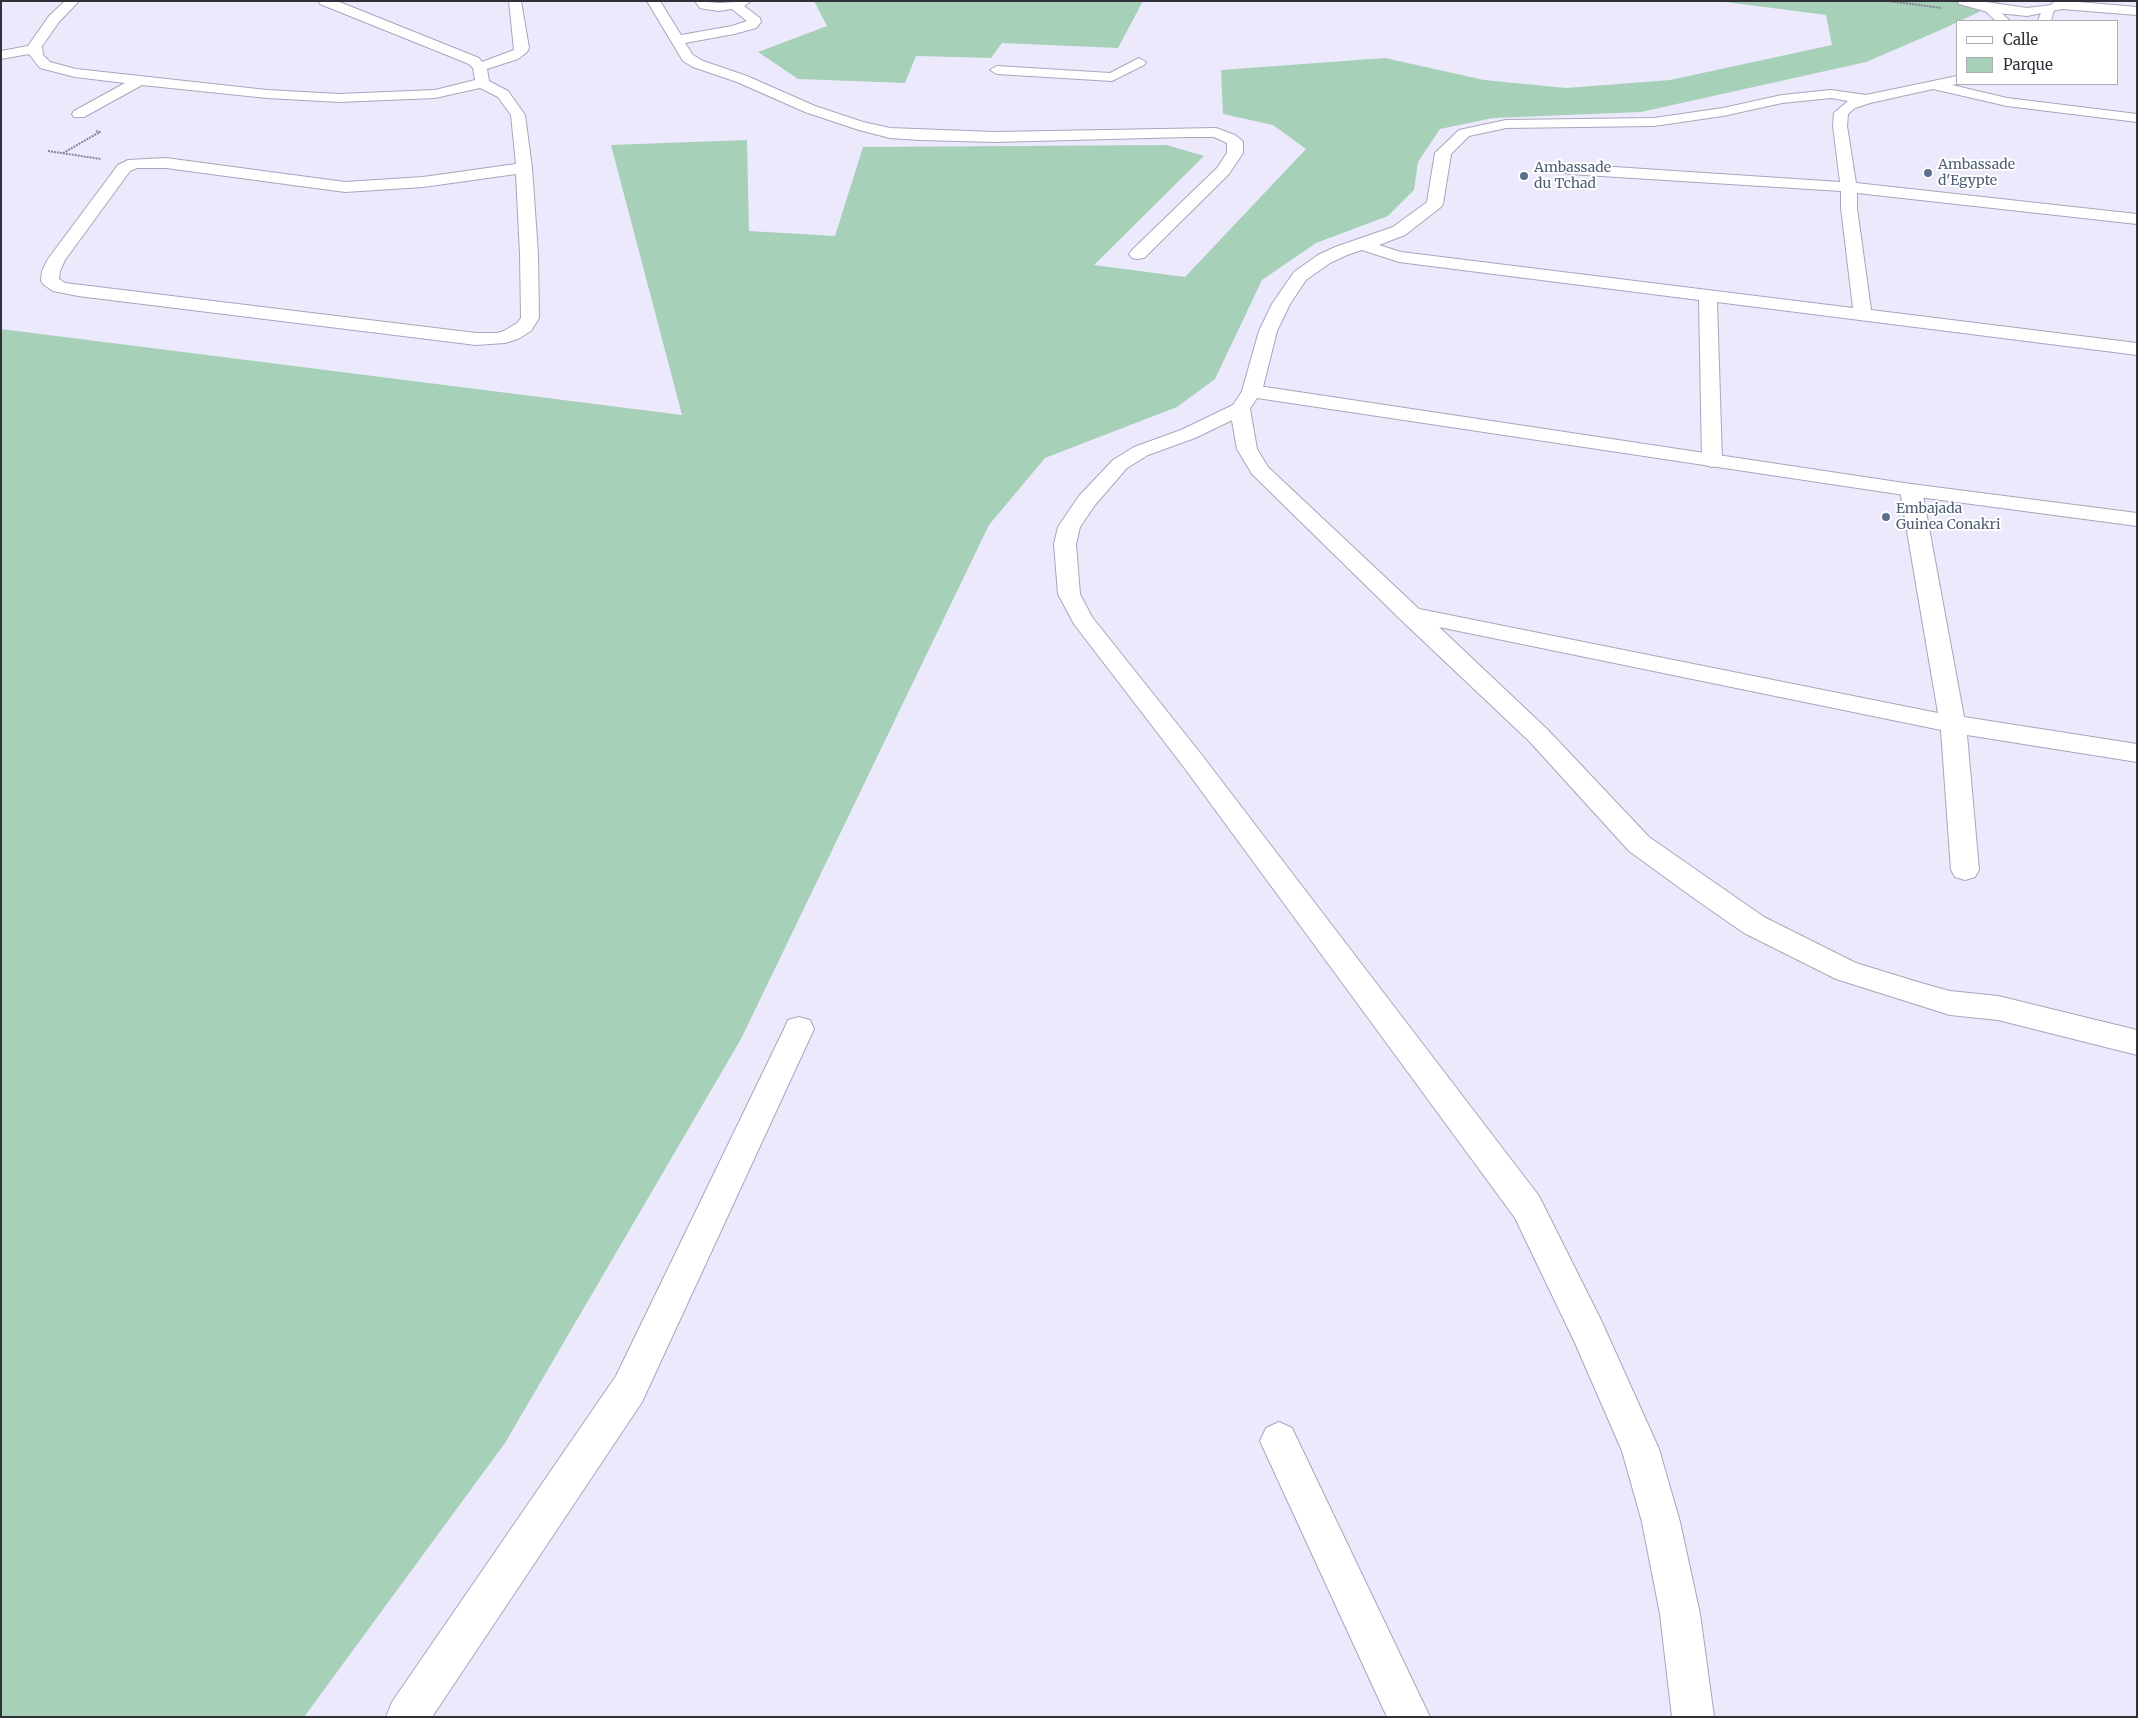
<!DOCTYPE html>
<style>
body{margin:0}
#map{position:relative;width:2138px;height:1718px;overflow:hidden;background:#ede9fd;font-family:Merriweather,serif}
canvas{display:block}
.frame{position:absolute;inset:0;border:2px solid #313039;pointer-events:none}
.legend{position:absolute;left:1956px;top:20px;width:162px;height:65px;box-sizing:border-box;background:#fff;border:1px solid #adacb0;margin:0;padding:6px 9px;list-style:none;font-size:15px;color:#313039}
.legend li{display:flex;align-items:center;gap:10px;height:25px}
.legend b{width:25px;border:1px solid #adacb0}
</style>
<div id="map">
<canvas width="2138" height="1718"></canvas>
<div class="frame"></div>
<ul class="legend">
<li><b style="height:6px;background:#fff"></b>Calle</li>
<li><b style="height:14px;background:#a7d0b9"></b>Parque</li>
</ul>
</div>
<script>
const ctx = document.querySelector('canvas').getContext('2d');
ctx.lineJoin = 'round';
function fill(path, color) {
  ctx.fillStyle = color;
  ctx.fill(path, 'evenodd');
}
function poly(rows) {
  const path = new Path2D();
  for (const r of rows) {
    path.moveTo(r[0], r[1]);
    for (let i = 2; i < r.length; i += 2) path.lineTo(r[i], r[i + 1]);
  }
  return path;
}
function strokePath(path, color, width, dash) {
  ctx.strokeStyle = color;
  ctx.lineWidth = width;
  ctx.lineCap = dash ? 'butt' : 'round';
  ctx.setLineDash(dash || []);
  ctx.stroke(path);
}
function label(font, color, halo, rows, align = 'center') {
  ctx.font = font + ' Merriweather,serif';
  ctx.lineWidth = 4;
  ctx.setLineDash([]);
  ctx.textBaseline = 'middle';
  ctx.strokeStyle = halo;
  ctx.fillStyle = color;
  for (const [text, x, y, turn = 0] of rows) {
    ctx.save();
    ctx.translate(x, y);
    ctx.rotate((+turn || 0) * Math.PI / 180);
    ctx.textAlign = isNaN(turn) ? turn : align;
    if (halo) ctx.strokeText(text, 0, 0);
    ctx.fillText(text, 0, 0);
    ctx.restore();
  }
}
const green = poly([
 [814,1,1143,1,1118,48,1002,43,991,58,916,56,905,83,798,79,758,52,827,26],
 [1718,1,2002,1,1945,28,1866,62,1641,112,1493,118,1440,129,1418,162,1414,190,1388,216,1316,243,1262,280,1215,379,1177,407,1045,458,989,525,741,1039,505,1443,304,1717,1,1717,1,329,682,415,611,145,747,140,749,231,835,236,863,147,1167,145,1204,156,1094,265,1185,277,1306,149,1273,125,1223,114,1221,70,1385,58,1484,80,1566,88,1670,80,1832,45,1826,15]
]);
const path = poly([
 [1888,1,1942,8],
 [48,151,101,159],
 [63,153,100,132,96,131]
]);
const minor = poly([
 [65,1,79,1,59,22,42,46,43,55,50,62,76,69,267,90,339,94,435,90,475,80,473,68,469,64,320,4,319,1,337,1,479,58,482,62,514,50,509,1,521,1,529,48,527,52,518,59,487,69,489,81,508,91,525,115,532,168,538,254,539,318,531,331,518,339,505,343,476,345,78,296,53,291,44,285,41,281,42,271,48,259,118,165,128,160,166,158,345,182,423,177,516,164,511,115,498,97,480,88,435,98,339,102,267,98,142,85,84,117,74,117,72,114,74,111,125,83,75,77,40,68,29,54,1,59,1,51,28,46,49,16,65,1],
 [137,168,166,168,345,192,423,187,516,174,520,254,521,318,517,323,504,331,497,333,476,333,65,283,59,279,60,271,65,260,130,171,137,168],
 [647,1,660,1,681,35,732,26,747,21,732,9,719,11,705,9,700,8,695,1,719,3,751,1,744,6,760,18,761,22,756,28,734,34,685,43,693,55,703,61,747,76,815,106,863,122,890,128,994,132,1216,128,1235,135,1240,139,1243,142,1243,153,1229,174,1144,258,1138,259,1132,258,1129,254,1132,250,1217,168,1227,153,1227,143,1214,137,1188,137,994,142,920,140,890,138,859,130,805,112,737,82,693,67,683,61,647,1],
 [1988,4,1993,5,2010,21,1996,21,1982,8,1988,4],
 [2048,6,2054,10,2051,21,2038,21,2042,10,2048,6],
 [1139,58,1146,62,1144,65,1112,81,997,74,990,70,997,66,1110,73,1139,58],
 [1957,76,1957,84,1959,84,1952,85,2007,98,2137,114,2137,122,2007,106,1933,89,1870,103,1855,108,1848,114,1847,126,1856,183,2137,214,2137,224,1857,193,1857,208,1871,310,2137,343,2137,355,1717,302,1722,461,1719,465,1712,467,1705,465,1702,461,1699,300,1399,262,1362,250,1347,255,1330,263,1306,280,1290,304,1277,331,1262,391,1259,395,1252,397,1245,395,1242,391,1259,331,1272,304,1294,272,1318,255,1335,247,1393,227,1427,202,1435,153,1459,130,1506,120,1654,118,1723,108,1782,95,1831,90,1866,95,1957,76],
 [1831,98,1848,101,1834,113,1833,126,1840,182,1569,164,1563,166,1561,169,1563,172,1569,174,1841,191,1841,208,1853,308,1401,252,1379,245,1405,235,1441,207,1443,204,1451,154,1469,136,1506,128,1654,126,1723,116,1782,103,1831,98],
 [1240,403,1247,405,1250,409,1257,449,1268,467,1419,609,1938,713,1900,490,1904,486,1911,484,1918,486,1922,490,1964,717,2137,744,2137,762,1967,735,1979,870,1975,877,1965,880,1955,877,1951,870,1941,730,1439,627,1548,730,1649,837,1764,917,1856,963,1921,983,1950,991,1998,996,2137,1030,2137,1055,1998,1020,1950,1015,1836,979,1744,933,1695,899,1629,851,1530,742,1400,619,1252,474,1237,449,1230,409,1233,405,1240,403],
 [799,1017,810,1020,814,1029,642,1402,432,1717,386,1717,392,1702,616,1376,784,1029,788,1020,799,1017],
 [1279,1422,1292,1428,1430,1717,1387,1717,1260,1441,1266,1428,1279,1422]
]);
const tertiary = poly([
 [1252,385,1911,484,2137,513,2137,526,1911,496,1257,398,1247,413,1195,438,1148,455,1127,468,1095,505,1080,527,1076,544,1080,594,1092,617,1201,754,1539,1196,1601,1320,1659,1449,1680,1522,1700,1614,1714,1717,1672,1717,1660,1614,1642,1522,1622,1451,1575,1343,1515,1218,1183,766,1074,624,1058,594,1054,544,1058,527,1079,496,1113,460,1134,447,1181,430,1233,405,1245,387,1252,385]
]);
const primary = poly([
 [1958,1,1979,1,2027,8,2051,5,2055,1,2067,1,2137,7,2137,15,2062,9,2027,16,1988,12,1959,4,1958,1]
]);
const markers = [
 [1928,173,5,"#5c6f8a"],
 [1524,176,5,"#5c6f8a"],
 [1886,517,5,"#5c6f8a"]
];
const farServicenames = [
 ["Ambassade",1938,165],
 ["d'Egypte",1938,181],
 ["Ambassade",1534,168],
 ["du Tchad",1534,184],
 ["Embajada",1896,509],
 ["Guinea Conakri",1896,525]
];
fill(green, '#a7d0b9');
strokePath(minor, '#a9a5bc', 2);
strokePath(tertiary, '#a9a5bc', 2);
strokePath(primary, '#a9a5bc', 2);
strokePath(path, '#888594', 2, [2, 1]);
fill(minor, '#fff');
fill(tertiary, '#fff');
fill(primary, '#fff');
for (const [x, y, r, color] of markers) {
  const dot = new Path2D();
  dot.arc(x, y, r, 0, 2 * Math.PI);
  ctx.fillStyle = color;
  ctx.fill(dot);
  strokePath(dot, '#fff', 2);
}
label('14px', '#4e5e75', '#fff', farServicenames, 'left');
</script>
